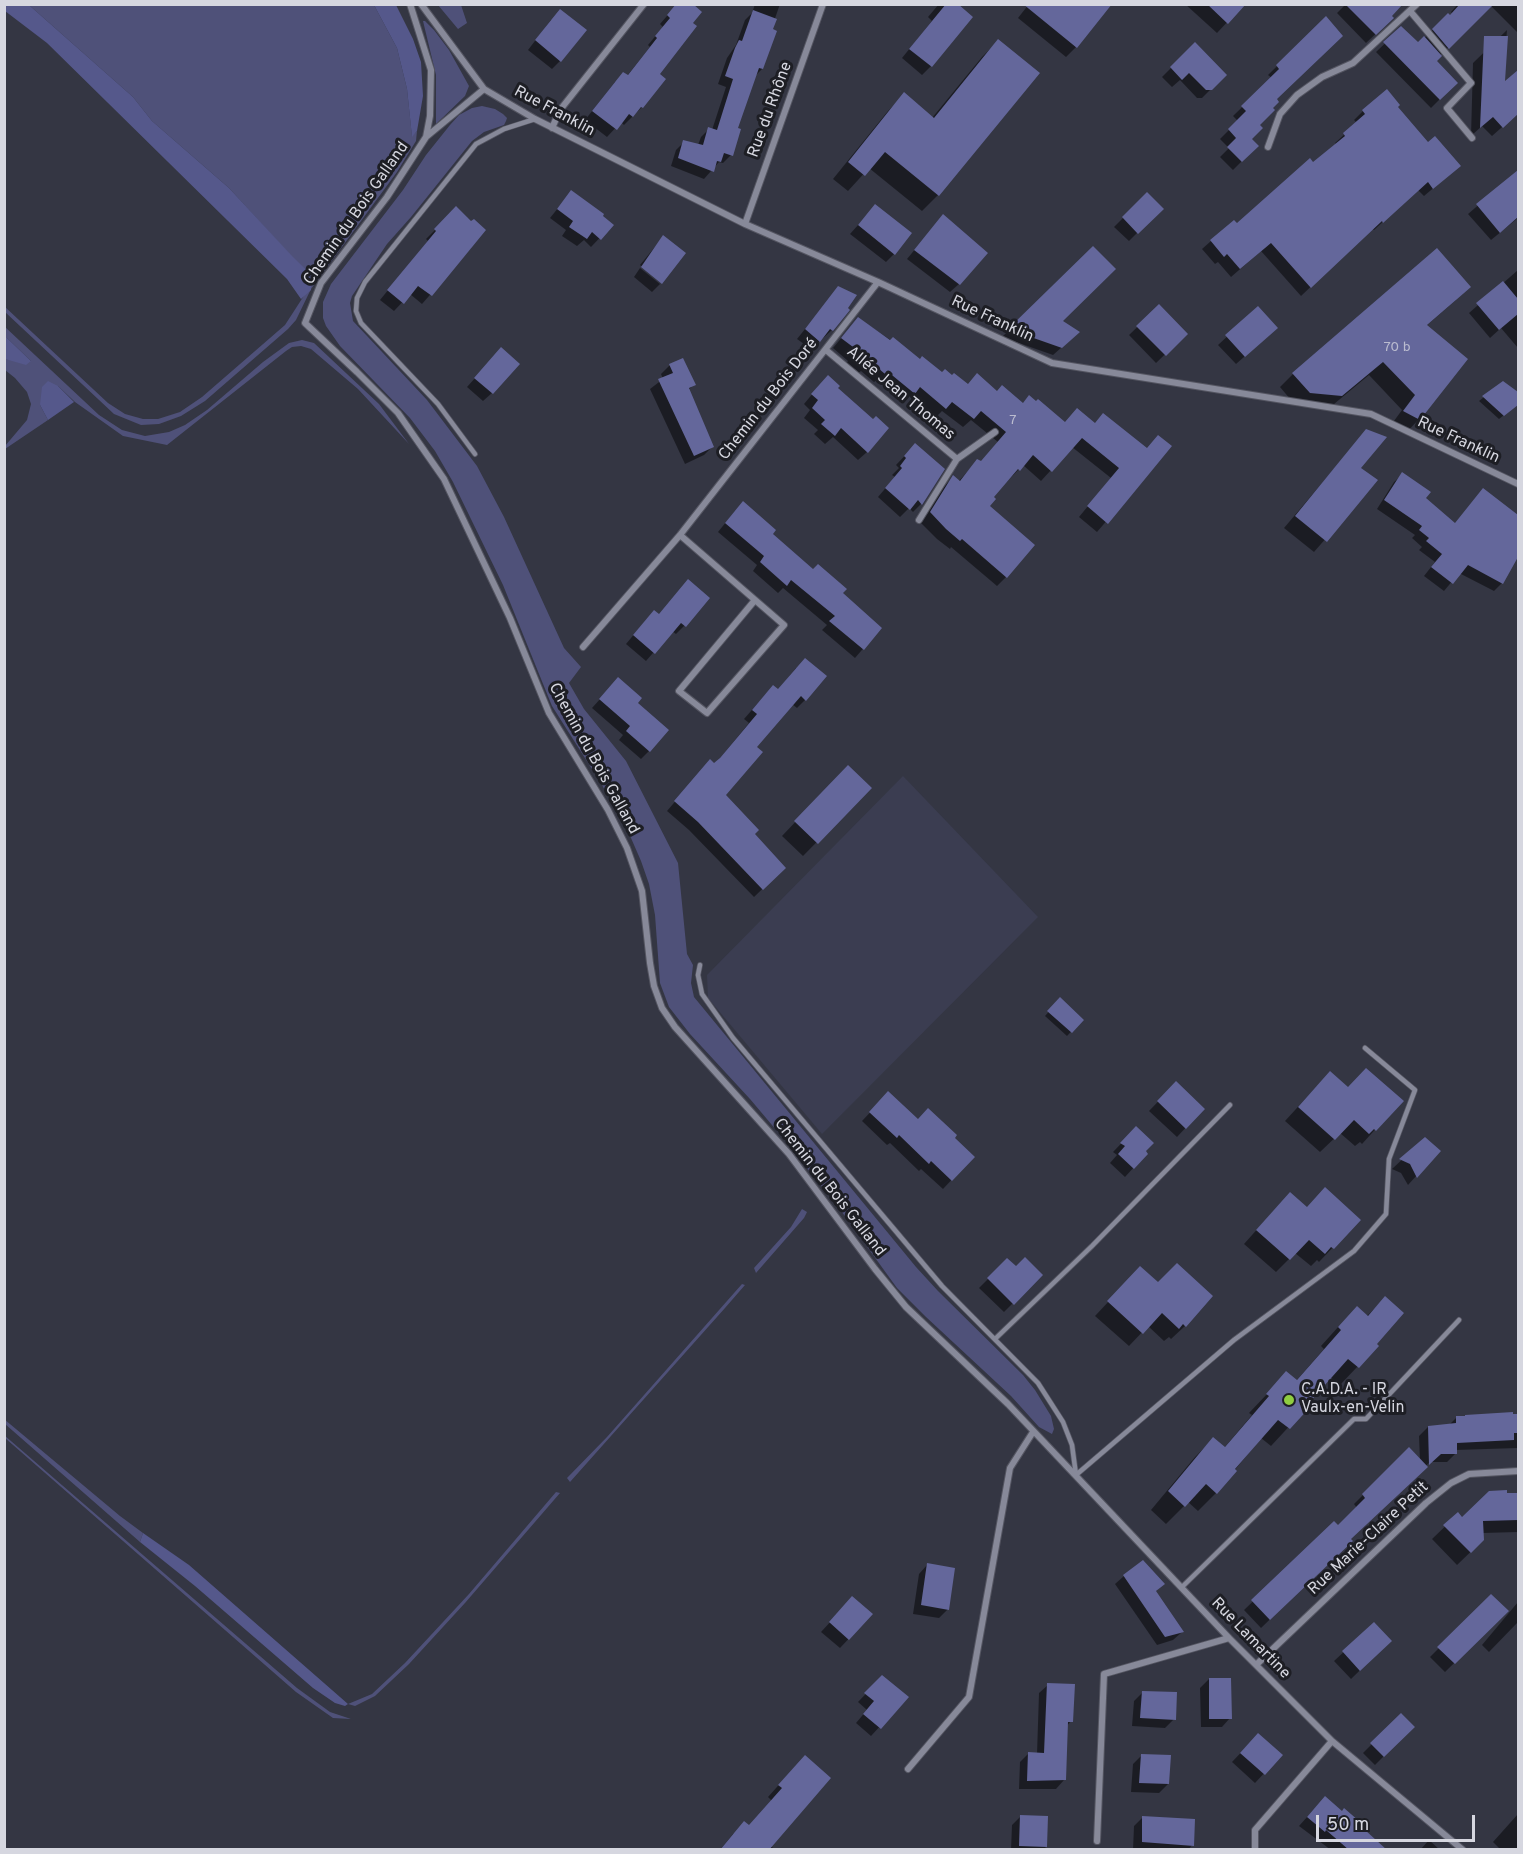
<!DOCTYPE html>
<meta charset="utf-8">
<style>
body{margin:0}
#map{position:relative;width:1523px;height:1854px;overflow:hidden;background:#343643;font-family:Overpass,sans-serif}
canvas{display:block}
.frame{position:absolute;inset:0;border:6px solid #d6d7e0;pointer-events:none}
.scale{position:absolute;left:1316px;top:1815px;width:159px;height:27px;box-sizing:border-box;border:3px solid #d6d7e0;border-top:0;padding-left:8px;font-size:18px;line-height:21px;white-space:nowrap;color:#d6d7e0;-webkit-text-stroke:4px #1d1e24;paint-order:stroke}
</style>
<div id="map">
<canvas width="1523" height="1854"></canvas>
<div class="frame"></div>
<div class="scale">50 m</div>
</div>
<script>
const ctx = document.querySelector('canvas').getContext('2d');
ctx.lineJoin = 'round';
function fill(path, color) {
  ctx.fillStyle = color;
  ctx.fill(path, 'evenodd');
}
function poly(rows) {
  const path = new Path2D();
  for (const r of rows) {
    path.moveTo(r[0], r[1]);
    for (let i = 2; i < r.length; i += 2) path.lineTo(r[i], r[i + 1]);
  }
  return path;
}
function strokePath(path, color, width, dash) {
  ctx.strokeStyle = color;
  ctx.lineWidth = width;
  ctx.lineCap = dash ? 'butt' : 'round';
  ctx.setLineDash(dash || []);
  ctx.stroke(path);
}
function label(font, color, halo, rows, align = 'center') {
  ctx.font = font + ' Overpass,sans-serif';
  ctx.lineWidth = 6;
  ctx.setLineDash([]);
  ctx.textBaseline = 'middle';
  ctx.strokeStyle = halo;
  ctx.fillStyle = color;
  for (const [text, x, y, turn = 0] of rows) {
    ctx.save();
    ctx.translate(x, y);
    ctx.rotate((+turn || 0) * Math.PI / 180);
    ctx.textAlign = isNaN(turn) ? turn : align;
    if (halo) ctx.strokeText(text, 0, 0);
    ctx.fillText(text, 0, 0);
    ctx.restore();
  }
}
const built = poly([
 [903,776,1038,917,822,1134,708,998,707,975]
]);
const green = poly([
 [29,5,374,5,397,48,407,89,412,136,417,131,416,141,397,172,311,289,296,320,288,329,205,401,181,416,159,424,141,425,114,414,5,312,4,306,108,403,125,414,143,419,158,419,180,412,202,397,285,325,307,291,311,274,293,258,229,188,152,121,133,97],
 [438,5,461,5,467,23,458,29],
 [423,21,425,21,434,30,449,50,469,86,465,96,436,124,436,75],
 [482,106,495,109,503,114,507,118,506,121,504,125,484,132,472,141,411,217,387,244,352,296,350,303,353,321,427,400,477,466,504,517,564,648,581,667,569,683,584,709,626,761,678,863,687,954,693,965,691,983,694,997,916,1267,938,1291,1023,1375,1035,1390,1051,1416,1054,1429,1052,1434,1039,1427,1011,1396,926,1317,897,1288,839,1208,788,1144,750,1099,690,1034,669,1007,660,983,655,915,649,884,641,861,631,838,602,785,552,706,503,585,453,482,435,451,410,418,340,346,326,326,323,318,323,302,331,284,403,190,426,155,450,125,459,115,472,108],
 [4,326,99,415,122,430,145,436,169,432,185,425,207,410,263,362,289,343,302,340,314,343,379,404,409,444,358,389,311,349,301,346,292,347,286,351,167,445,123,436,75,402,58,386,40,405,48,420,5,449,5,446,27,420,31,404,27,392,15,378,5,370,5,359,31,361,7,338,5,338],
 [802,1209,807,1212,804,1218,756,1273,754,1268,791,1227],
 [742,1284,745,1285,725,1308,570,1482,567,1478,607,1437],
 [4,1419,120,1516,143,1533,140,1542,5,1424],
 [4,1435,297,1688,330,1712,351,1719,333,1718,296,1692,5,1438],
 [556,1492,560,1493,465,1603,409,1664,375,1696,355,1706,348,1704,372,1694,405,1663,469,1594]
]);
const forest = poly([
 [4,5,29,5,133,97,152,121,229,188,293,257,311,274,311,290,301,299,287,279,47,43,5,11],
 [374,5,396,5,413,39,421,62,423,96,417,131,412,137,407,89,397,48],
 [5,338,7,338,31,361,26,365,5,359],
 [48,381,58,386,74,402,48,420,40,405,42,387],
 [143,1533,189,1565,348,1704,345,1706,335,1703,313,1688,195,1586,140,1542]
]);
const shadow = poly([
 [755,4,780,4,771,30,762,69,755,76,736,129,731,155,723,163,719,162,704,179,671,166,676,150,684,142,698,145,701,137,709,129,712,130,726,87,718,84,727,58,736,45,745,20,752,13],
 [939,4,956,4,931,66,922,75,902,58,932,21,928,17],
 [1029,4,1076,47,1066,57,1018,18],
 [1185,4,1244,4,1217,33],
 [1346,4,1383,27,1366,43,1337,13],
 [1458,4,1518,4,1518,33,1491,6,1467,29,1451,12],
 [673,9,657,74,642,107,624,125,621,122,607,137,585,120,615,82,627,76,650,47,648,45,663,27,660,24],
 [1326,18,1250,139,1257,146,1233,170,1220,157,1229,148,1220,139,1238,121,1233,116,1272,78,1268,75],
 [551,20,560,61,552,69,528,50],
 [1438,25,1455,41,1434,61,1456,83,1431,108,1376,52,1401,28,1418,44],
 [1507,30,1503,85,1518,72,1518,113,1492,136,1482,126,1471,136,1473,63],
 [998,41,938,195,922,211,869,168,848,191,833,179,888,111,904,95,932,118,982,57],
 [1195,44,1225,75,1202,98,1197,98,1180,80,1172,87,1162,77],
 [1363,111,1450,174,1424,196,1418,190,1374,230,1372,229,1301,296,1261,251,1231,277,1218,262,1215,264,1202,249,1211,241,1237,226,1336,144,1335,143,1357,123,1354,120],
 [1518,171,1518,218,1491,240,1468,214],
 [571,192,612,225,591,247,584,240,577,246,562,236,566,230,550,218],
 [1147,194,1161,209,1129,241,1114,227],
 [875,206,894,254,886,262,850,234],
 [456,209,471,248,422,304,410,294,394,311,380,300,428,241,426,239],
 [935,225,959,284,950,292,907,259],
 [663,237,662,282,640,265],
 [1093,248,1061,322,1070,340,1053,355,1002,337],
 [640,268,660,284,652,292,634,277],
 [1518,270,1518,348,1501,328,1490,338,1469,313],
 [838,288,832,330,811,349,797,339],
 [1456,300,1426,326,1419,419,1406,433,1391,425,1402,410,1369,375,1328,409,1296,406,1280,387,1293,374],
 [1159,306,1186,334,1156,363,1129,335],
 [1258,308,1268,336,1236,364,1218,345],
 [858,318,941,374,967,385,997,393,1064,423,1094,424,1147,449,1170,447,1097,532,1079,517,1111,478,1072,447,1041,481,1023,465,992,497,988,506,1006,577,997,586,951,547,950,549,937,539,921,523,944,487,953,477,958,482,977,461,980,463,998,442,971,420,963,427,942,411,935,418,910,396,904,402,877,380,874,382,861,371,857,374,846,364,848,361,833,348],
 [493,358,492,393,483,401,467,387],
 [682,360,694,385,688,390,713,446,704,455,685,464,650,389,663,379,661,374,669,366],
 [1503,382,1518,394,1518,404,1499,419,1479,401],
 [819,386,836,389,867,452,858,460,833,437,825,444,814,434,818,430,804,418,810,410,804,404],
 [1366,431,1359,468,1376,481,1314,552,1284,528],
 [915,445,921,504,913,512,909,508,900,517,878,497,895,477,892,475,899,468,896,465],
 [1403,474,1424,499,1455,524,1483,490,1518,517,1518,554,1502,583,1494,591,1459,573,1444,591,1424,576,1435,562,1419,550,1422,547,1412,538,1415,535,1377,509,1394,482],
 [735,511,771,534,880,629,855,658,822,630,827,625,783,588,778,593,753,571,757,565,718,532],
 [708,598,684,626,676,634,672,631,646,661,626,644,646,620],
 [796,668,805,700,797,708,792,704,755,747,724,796,753,834,784,868,754,897,689,830,667,811,702,770,716,763,749,723,744,719,765,695,778,690],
 [610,688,636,704,649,751,641,759,619,740,623,735,592,708],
 [835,780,870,788,803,856,782,836],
 [1060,999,1082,1020,1067,1036,1045,1016],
 [1176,1083,1203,1109,1177,1137,1149,1111],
 [1317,1086,1348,1089,1401,1101,1362,1144,1360,1142,1355,1146,1340,1133,1320,1152,1285,1121],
 [880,1102,953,1138,973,1157,943,1189,921,1169,919,1171,890,1143,887,1145,862,1121],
 [1136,1128,1144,1151,1146,1154,1125,1177,1110,1163,1117,1155,1113,1152],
 [1425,1138,1439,1151,1408,1185,1401,1173,1392,1169],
 [1277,1207,1307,1208,1359,1220,1319,1262,1317,1260,1311,1266,1295,1253,1276,1272,1244,1244],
 [1007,1260,1016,1268,1041,1275,1004,1312,979,1288],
 [1140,1268,1185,1326,1171,1339,1169,1337,1164,1341,1148,1326,1129,1346,1095,1316],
 [1385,1298,1375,1344,1377,1346,1340,1385,1330,1377,1306,1404,1308,1406,1271,1446,1261,1438,1216,1493,1198,1511,1188,1502,1166,1524,1151,1510,1195,1457,1213,1439,1224,1448,1252,1415,1249,1413,1287,1373,1296,1381,1324,1349,1321,1346,1339,1326,1367,1316],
 [1518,1414,1518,1448,1456,1450,1456,1453,1447,1462,1430,1462,1349,1539,1351,1541,1261,1628,1244,1610,1334,1523,1338,1527,1357,1508,1354,1504,1409,1449,1420,1461,1419,1436,1428,1427,1449,1425,1456,1418,1466,1416],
 [1505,1494,1518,1494,1518,1532,1483,1533,1483,1540,1457,1565,1432,1539,1458,1514,1462,1519],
 [927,1565,948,1609,939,1618,913,1614,919,1574],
 [1124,1576,1163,1584,1155,1592,1182,1632,1173,1640,1157,1645,1115,1584],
 [1491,1596,1507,1611,1445,1672,1430,1657],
 [1518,1602,1518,1622,1489,1652,1482,1645],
 [844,1607,871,1615,840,1648,821,1632],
 [1374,1624,1390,1641,1351,1679,1334,1661],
 [882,1677,907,1697,871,1736,856,1723,867,1710,858,1702],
 [1209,1679,1230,1718,1222,1727,1201,1727,1200,1688],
 [1048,1685,1071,1721,1066,1727,1064,1780,1056,1789,1019,1789,1020,1762,1028,1754,1037,1754,1039,1693],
 [1143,1692,1174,1719,1165,1728,1132,1726,1134,1701],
 [1401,1715,1413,1727,1375,1765,1363,1753],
 [1250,1743,1281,1755,1255,1783,1232,1762],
 [1142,1755,1168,1784,1159,1793,1131,1792,1133,1764],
 [793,1769,771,1846,775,1850,720,1850,733,1834,748,1827,772,1801,768,1797],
 [1316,1807,1367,1850,1331,1850,1299,1826],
 [1518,1814,1518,1850,1501,1850,1493,1842],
 [1021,1816,1046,1847,1043,1850,1011,1850,1012,1825],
 [1143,1817,1193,1844,1188,1850,1133,1850,1134,1826],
 [1429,1840,1440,1850,1420,1850]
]);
const building = poly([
 [676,4,693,4,702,12,693,23,697,26,660,74,666,79,643,108,641,107,633,117,629,114,617,130,592,111,623,72,628,75,657,38,655,36,670,18,667,15],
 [946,4,958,4,973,17,932,67,909,49],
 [1023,4,1112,4,1077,48],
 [1207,4,1246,4,1228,24],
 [1345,4,1403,4,1392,16,1394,18,1376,35],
 [1460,4,1494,4,1449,49,1432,29,1448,13,1450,15],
 [560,9,587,30,561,62,535,40],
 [753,10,777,19,773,29,777,31,763,69,759,68,738,128,741,129,733,156,724,153,721,162,717,161,714,172,678,158,683,140,703,145,708,127,717,130,733,79,725,76,735,48,739,40,742,41],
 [1326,16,1343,36,1277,99,1279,102,1273,108,1275,110,1260,125,1263,128,1252,139,1259,146,1242,162,1227,147,1236,138,1228,129,1246,111,1241,106,1279,69,1276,65],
 [1401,26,1418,42,1424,36,1442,56,1437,61,1458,83,1440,100,1383,42],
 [1484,36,1508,36,1505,81,1518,70,1518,114,1503,128,1493,117,1480,128],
 [998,39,1040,73,939,196,885,152,865,176,848,162,904,92,934,118],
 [1195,42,1227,75,1212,90,1206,90,1189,73,1182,80,1170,67],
 [1387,89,1400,105,1398,107,1428,142,1435,136,1461,166,1433,189,1428,182,1383,223,1382,221,1311,288,1271,243,1240,269,1227,254,1224,257,1210,240,1234,220,1237,223,1310,158,1313,162,1345,136,1343,133,1365,114,1362,110],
 [1518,170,1518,217,1500,233,1476,204],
 [571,190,604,214,603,216,614,225,601,240,592,232,587,239,569,227,573,221,557,209],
 [1147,192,1164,209,1138,234,1122,217],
 [875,204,912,233,895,255,858,225],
 [456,206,471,221,474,219,486,230,432,296,418,286,404,304,387,290,436,231,434,229],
 [943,214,988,253,960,285,914,250],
 [663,235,686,253,662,284,641,267],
 [1093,246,1116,269,1063,321,1080,332,1062,348,1008,329],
 [1437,248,1471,287,1427,325,1468,359,1420,420,1403,411,1415,395,1383,362,1342,396,1310,393,1292,373],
 [1503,281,1518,299,1518,314,1499,330,1476,303],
 [838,286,857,295,848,308,850,310,833,331,830,329,820,342,805,329],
 [1159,304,1188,334,1166,356,1136,326],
 [1258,306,1278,328,1245,357,1225,335],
 [858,317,890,340,893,337,920,359,922,356,942,372,945,369,952,375,954,373,968,384,977,373,997,391,1002,385,1023,403,1029,395,1036,401,1038,399,1065,422,1077,408,1095,423,1103,413,1147,448,1158,435,1172,446,1108,524,1087,506,1119,468,1082,438,1052,472,1033,455,1020,471,1018,469,994,497,996,499,990,506,1035,545,1007,578,962,539,960,541,946,529,930,512,953,475,960,481,977,459,981,461,1006,432,981,411,974,419,952,402,946,409,920,387,915,394,887,371,885,374,871,362,868,365,854,354,857,350,841,338],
 [501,347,520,364,493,394,474,378],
 [683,358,696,385,689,388,714,447,694,456,658,379,673,373,669,364],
 [828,375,840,386,838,388,873,419,876,416,889,428,868,453,841,428,835,436,821,424,825,420,812,408,818,400,811,394],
 [1503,381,1518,392,1518,405,1504,416,1482,396],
 [1366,429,1387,437,1361,468,1378,480,1327,542,1295,516],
 [915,443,945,469,922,505,918,500,910,510,885,488,902,468,900,466,906,458,904,456],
 [1402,472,1431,492,1426,498,1455,523,1483,488,1518,515,1518,557,1503,584,1468,565,1453,584,1431,567,1442,554,1426,541,1429,538,1419,530,1422,526,1384,500],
 [743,501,776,530,773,534,813,569,818,564,847,589,843,593,882,628,864,650,829,621,835,616,791,580,787,586,760,562,764,556,725,523],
 [688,579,710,598,686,627,681,623,655,654,633,635,654,610,659,614],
 [805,658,827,676,806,701,801,696,757,747,763,752,726,795,759,830,755,834,786,868,763,890,698,822,674,801,710,759,714,763,720,758,757,714,752,710,773,685,778,689],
 [618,677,642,698,638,703,669,730,650,752,626,731,630,726,599,699],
 [848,765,872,788,818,844,794,821],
 [1060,997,1084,1020,1072,1033,1047,1011],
 [1366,1068,1404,1101,1376,1131,1374,1129,1369,1134,1354,1120,1335,1140,1298,1107,1330,1071,1348,1087],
 [1176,1081,1205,1109,1186,1129,1157,1101],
 [888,1091,918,1119,928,1108,957,1135,955,1138,975,1157,952,1181,931,1161,929,1164,899,1135,897,1138,869,1112],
 [1136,1126,1154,1143,1146,1151,1148,1154,1134,1169,1118,1154,1125,1146,1120,1143],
 [1425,1137,1441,1151,1417,1178,1410,1164,1399,1159],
 [1325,1187,1361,1220,1334,1249,1331,1247,1325,1254,1309,1240,1290,1260,1256,1230,1290,1192,1307,1207],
 [1025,1257,1043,1275,1014,1305,987,1278,1007,1258,1016,1266],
 [1177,1263,1213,1296,1186,1327,1183,1324,1179,1329,1162,1313,1143,1334,1107,1301,1140,1266,1158,1282],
 [1385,1296,1404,1313,1377,1344,1379,1346,1359,1368,1348,1359,1308,1404,1311,1406,1290,1429,1278,1420,1235,1469,1237,1471,1217,1494,1206,1484,1185,1507,1168,1491,1213,1437,1225,1447,1269,1396,1266,1394,1286,1371,1297,1380,1341,1330,1338,1327,1357,1306,1368,1316],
 [1513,1412,1513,1414,1518,1414,1518,1433,1514,1433,1514,1440,1457,1443,1457,1454,1441,1454,1429,1465,1428,1426,1456,1423,1456,1416,1465,1416,1465,1415],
 [1409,1447,1428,1467,1351,1539,1353,1541,1270,1620,1251,1600,1334,1521,1338,1525,1365,1498,1362,1494],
 [1507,1490,1507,1493,1518,1493,1518,1520,1483,1521,1484,1540,1471,1553,1443,1525,1458,1512,1462,1517,1489,1491],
 [1143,1560,1165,1584,1156,1591,1184,1632,1165,1637,1123,1575],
 [927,1563,955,1568,949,1610,921,1605],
 [1491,1594,1509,1611,1455,1664,1437,1647],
 [852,1596,873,1614,849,1640,829,1622],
 [1374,1622,1392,1641,1360,1671,1342,1651],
 [882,1675,909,1697,881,1729,863,1714,874,1701,864,1693],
 [1209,1678,1231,1678,1232,1719,1209,1719],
 [1047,1683,1075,1684,1073,1722,1068,1722,1066,1780,1027,1781,1028,1752,1044,1753],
 [1142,1691,1177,1692,1176,1720,1140,1718],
 [1401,1713,1415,1727,1384,1757,1370,1743],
 [1258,1733,1283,1755,1265,1775,1240,1753],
 [1141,1754,1171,1755,1169,1784,1139,1783],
 [805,1755,831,1778,769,1850,720,1850,744,1821,749,1825,782,1788,778,1785],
 [1325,1796,1342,1811,1344,1808,1367,1828,1365,1830,1387,1850,1349,1850,1326,1830,1325,1832,1307,1817],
 [1020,1815,1048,1816,1047,1847,1019,1846],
 [1142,1816,1195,1819,1194,1846,1142,1842]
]);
const lane = poly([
 [475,454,438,404,361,323,356,311,357,298,365,282,476,144,504,129,535,119],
 [700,965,698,975,702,994,733,1038,942,1286,1038,1383,1063,1422,1072,1445,1076,1475],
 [995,1339,1092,1246,1230,1105],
 [1076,1475,1234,1340,1354,1251,1386,1214,1389,1159,1415,1090,1365,1048],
 [1182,1587,1354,1419,1366,1419,1459,1320]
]);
const street = poly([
 [410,4,431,70,430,116,426,137],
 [421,4,484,89,535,119,745,224,878,282,1052,363,1371,414,1518,484],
 [1410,11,1471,83,1447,108,1472,138],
 [484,89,426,137,387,197,321,283,305,323,357,372,398,413,444,479,510,618,549,713,608,810,627,848,642,891,650,963,654,986,662,1008,675,1027,789,1154,875,1269,906,1307,1008,1404,1229,1638,1332,1741,1463,1850],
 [552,128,560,110,644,4],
 [1268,147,1280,114,1297,95,1322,77,1353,63,1417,4],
 [745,224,823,4],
 [826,350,957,459],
 [919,520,957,459,995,432],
 [680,535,784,625,707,713,679,691,755,600],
 [583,647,680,535,878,282],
 [1256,1665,1426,1503,1451,1483,1469,1474,1518,1471],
 [908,1769,969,1697,1010,1468,1033,1432],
 [1097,1841,1104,1674,1229,1638],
 [1255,1850,1255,1830,1332,1741]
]);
const markers = [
 [1289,1400,6,"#8fcd41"]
];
const numberNames = [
 ["70 b",1397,348],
 ["7",1013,421]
];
const streetNames = [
 ["Rue du Rhône",771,110,-70],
 ["Rue Franklin",554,112,28],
 ["Chemin du Bois Galland",357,214,-55],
 ["Rue Franklin",992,320,25],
 ["Allée Jean Thomas",900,394,40],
 ["Chemin du Bois Doré",769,400,-52],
 ["Rue Franklin",1458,441,25],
 ["Chemin du Bois Galland",593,759,61],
 ["Chemin du Bois Galland",829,1188,52],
 ["Rue Marie-Claire Petit",1369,1539,-43],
 ["Rue Lamartine",1250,1639,46]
];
const poiNames = [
 ["C.A.D.A. - IR",1301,1391],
 ["Vaulx-en-Velin",1301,1409]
];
fill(built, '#3b3d51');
fill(green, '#4f5179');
fill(forest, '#55588b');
fill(shadow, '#0007');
fill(building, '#64679b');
strokePath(lane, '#545561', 6);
strokePath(street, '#545561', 8);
strokePath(lane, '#878999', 4.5);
strokePath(street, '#878999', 6);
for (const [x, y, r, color] of markers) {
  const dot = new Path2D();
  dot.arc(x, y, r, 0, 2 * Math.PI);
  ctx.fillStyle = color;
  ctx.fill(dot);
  strokePath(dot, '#1d1e24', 2);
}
label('14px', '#babbcf', null, numberNames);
label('16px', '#d6d7e0', '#1d1e24', streetNames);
label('16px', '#d6d7e0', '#1d1e24', poiNames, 'left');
</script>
